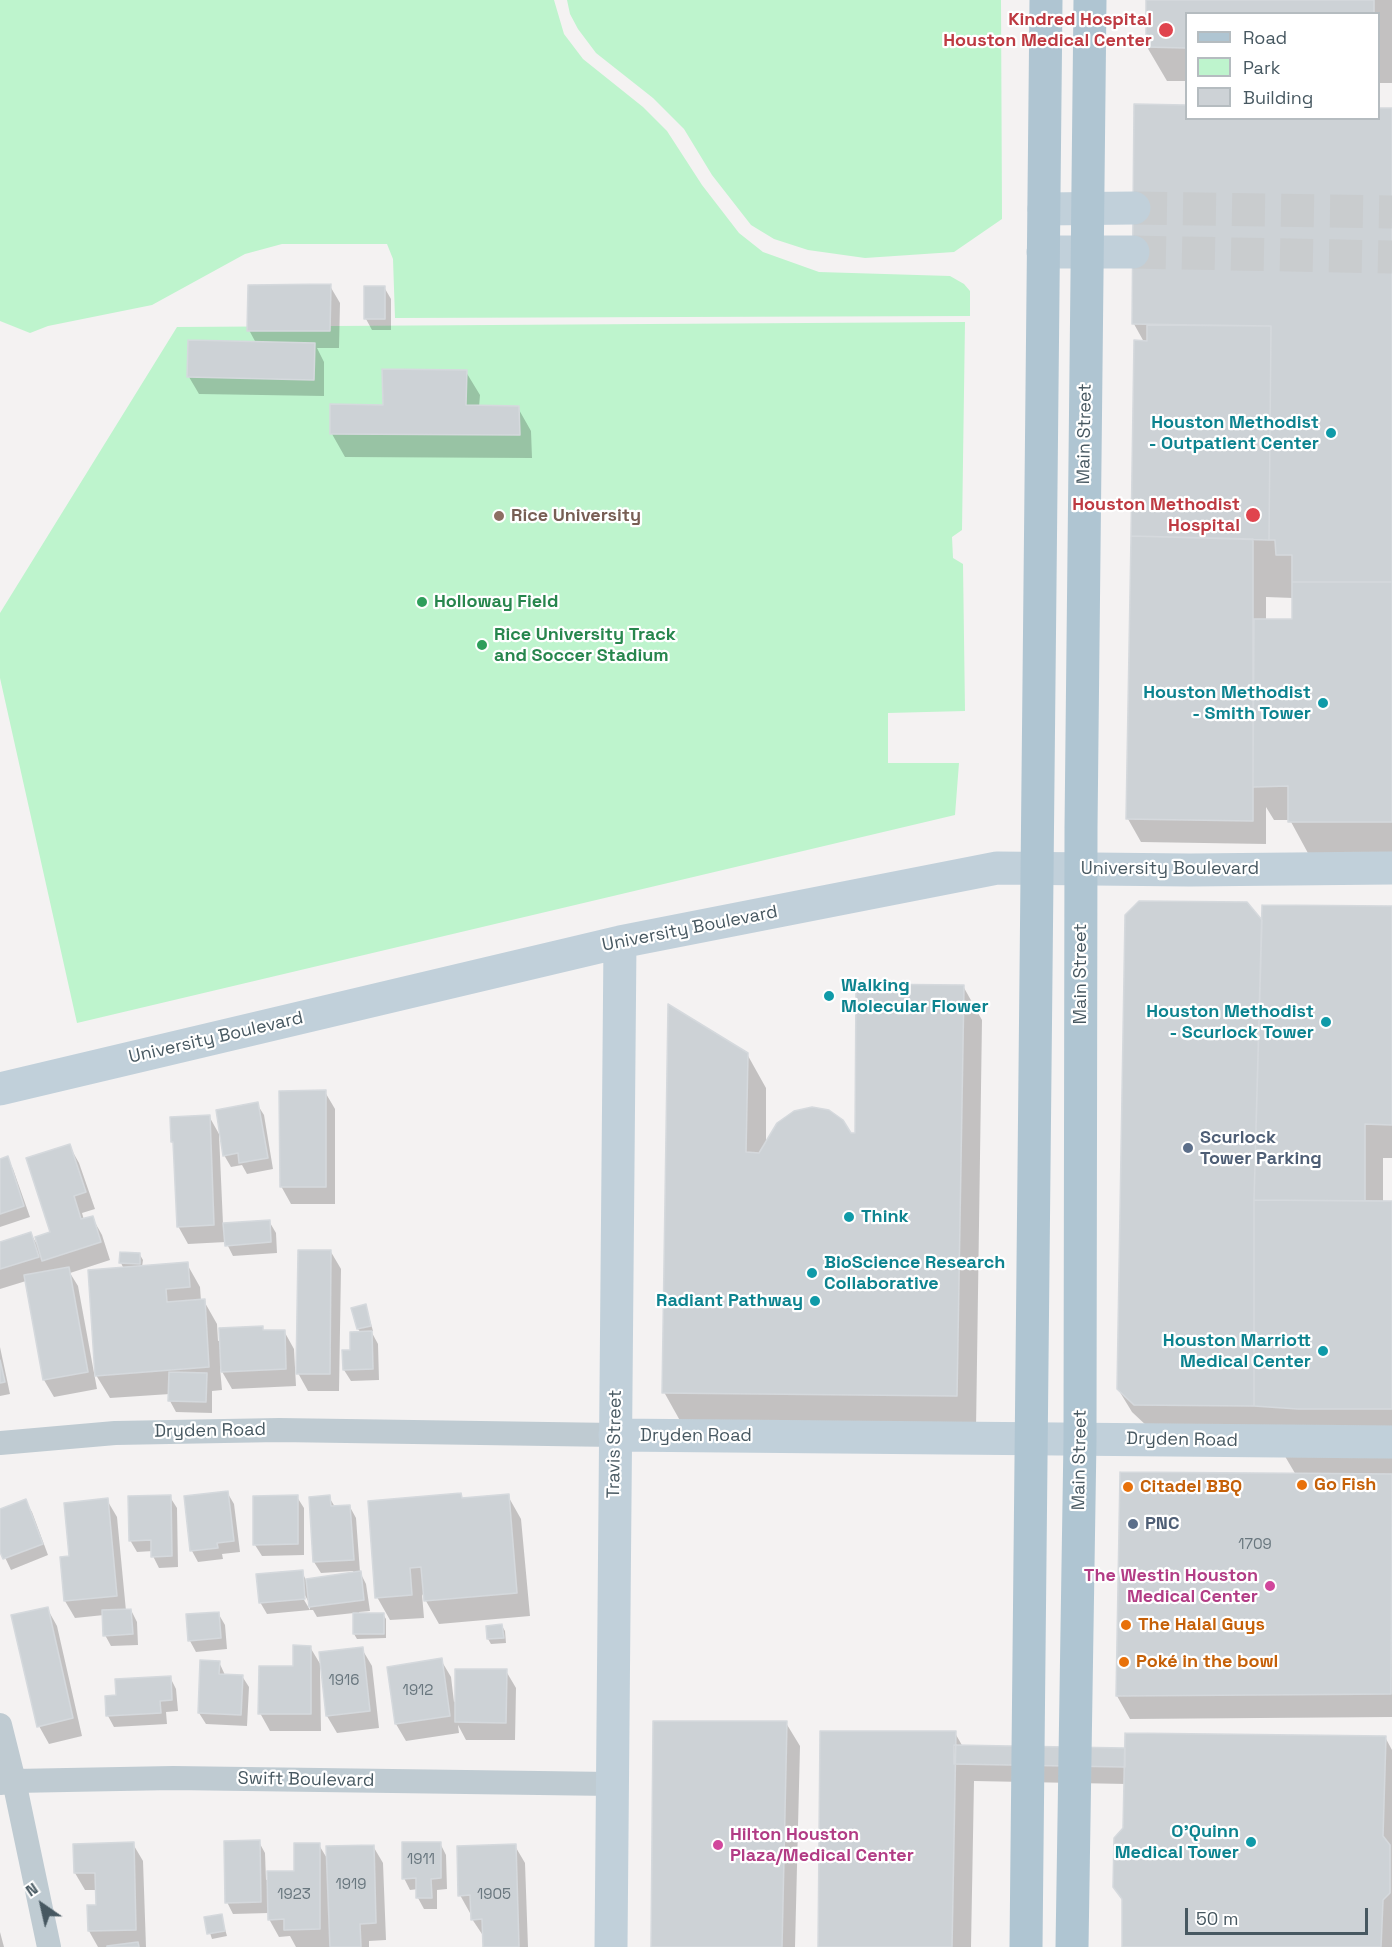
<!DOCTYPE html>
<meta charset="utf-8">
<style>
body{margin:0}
#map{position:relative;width:1392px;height:1947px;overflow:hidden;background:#f4f2f2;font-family:"Space Grotesk",sans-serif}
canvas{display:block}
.legend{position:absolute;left:1185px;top:12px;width:195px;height:108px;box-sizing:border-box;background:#fff;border:2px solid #b5bcc0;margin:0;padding:8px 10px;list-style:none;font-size:18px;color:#475861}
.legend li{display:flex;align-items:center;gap:12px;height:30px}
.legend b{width:30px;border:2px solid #b5bcc0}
.north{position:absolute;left:12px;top:1875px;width:60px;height:60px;-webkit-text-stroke:4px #fff;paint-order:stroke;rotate:326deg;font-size:16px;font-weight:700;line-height:24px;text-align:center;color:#475861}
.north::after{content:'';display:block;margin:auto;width:21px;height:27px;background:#475861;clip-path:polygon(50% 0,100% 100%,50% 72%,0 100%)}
.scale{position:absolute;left:1185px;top:1908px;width:183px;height:27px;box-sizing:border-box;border:3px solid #475861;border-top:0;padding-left:8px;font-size:18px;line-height:21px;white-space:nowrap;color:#475861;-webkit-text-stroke:4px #fff;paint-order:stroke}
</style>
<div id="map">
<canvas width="1392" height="1947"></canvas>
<ul class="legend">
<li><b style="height:8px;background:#afc5d2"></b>Road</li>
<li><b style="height:16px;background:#bef4cd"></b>Park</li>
<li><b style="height:16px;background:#cdd2d6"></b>Building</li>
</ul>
<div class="north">N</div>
<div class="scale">50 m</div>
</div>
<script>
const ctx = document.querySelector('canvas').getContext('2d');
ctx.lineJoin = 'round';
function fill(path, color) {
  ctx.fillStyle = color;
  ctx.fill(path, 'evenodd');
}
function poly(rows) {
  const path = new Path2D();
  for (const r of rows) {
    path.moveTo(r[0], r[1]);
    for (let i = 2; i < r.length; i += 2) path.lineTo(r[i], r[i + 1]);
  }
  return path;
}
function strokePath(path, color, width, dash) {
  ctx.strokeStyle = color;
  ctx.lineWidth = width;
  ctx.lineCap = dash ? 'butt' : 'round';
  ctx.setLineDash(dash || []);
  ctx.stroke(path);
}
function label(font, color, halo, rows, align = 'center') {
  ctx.font = font + ' "Space Grotesk",sans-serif';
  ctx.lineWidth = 4.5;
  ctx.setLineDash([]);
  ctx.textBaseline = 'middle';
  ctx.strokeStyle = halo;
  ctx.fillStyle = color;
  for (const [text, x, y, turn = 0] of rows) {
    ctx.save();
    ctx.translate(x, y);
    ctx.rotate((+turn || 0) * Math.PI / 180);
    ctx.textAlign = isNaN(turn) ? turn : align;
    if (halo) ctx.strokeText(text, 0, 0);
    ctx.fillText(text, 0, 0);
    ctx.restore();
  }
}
const green = poly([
 [0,0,554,0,564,34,583,59,643,107,667,131,702,185,739,233,763,252,819,272,950,276,964,284,970,291,970,316,395,318,393,259,387,244,282,244,245,254,152,305,48,326,30,333,0,321],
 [567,0,1001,0,1002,219,954,252,865,258,808,250,774,239,751,225,712,175,684,129,653,98,596,53,578,29,570,14],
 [965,322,962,530,952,537,953,558,963,564,965,711,888,713,888,763,959,763,955,815,77,1023,0,678,0,613,177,327]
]);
const shadow = poly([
 [1148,0,1392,0,1392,83,1378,83,1378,14,1186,14,1186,81,1167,81,1147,47],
 [1135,105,1186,106,1186,118,1378,118,1392,109,1392,855,1309,855,1290,820,1274,820,1266,807,1266,844,1141,842,1128,819,1144,342,1134,324],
 [1266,597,1293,598,1293,620,1266,620],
 [330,286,340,303,339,348,317,348,324,362,324,396,199,394,189,377,256,343,249,330],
 [384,287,391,299,391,330,372,330,366,319],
 [466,372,480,395,479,407,518,408,531,431,532,458,345,457,332,434,385,406],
 [1392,907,1392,1158,1383,1158,1383,1202,1392,1202,1392,1717,1130,1719,1117,1696,1296,1475,1269,1429,1149,1428,1132,1412,1118,1389,1263,923],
 [963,986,982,1020,976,1430,683,1426,664,1392,747,1054,766,1088,766,1144,856,1135],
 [325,1092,335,1109,335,1204,291,1204,281,1186],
 [257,1104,264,1115,273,1169,247,1174,242,1165,231,1167,224,1155],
 [209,1116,219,1134,223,1224,269,1221,276,1233,277,1253,233,1256,226,1242,188,1244,178,1226,175,1146,172,1142],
 [69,1145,79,1163,95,1209,82,1213,84,1220,92,1217,102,1235,110,1260,70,1273,78,1286,97,1389,54,1397,44,1380,26,1281,0,1289,0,1244,31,1234,38,1246,52,1233],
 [7,1158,13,1169,30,1217,0,1227,0,1160],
 [331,1252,341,1269,339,1391,308,1391,298,1373],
 [140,1255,143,1260,142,1267,187,1264,200,1287,201,1301,204,1301,217,1324,218,1341,262,1327,265,1332,284,1331,294,1349,296,1386,232,1389,220,1368,222,1390,212,1391,212,1413,176,1412,170,1401,170,1394,110,1398,96,1375,124,1269,121,1263],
 [366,1306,373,1331,371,1331,378,1344,379,1380,351,1381,344,1370,361,1333,358,1329],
 [0,1347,10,1394,0,1396],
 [227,1492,234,1504,240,1552,222,1554,223,1559,198,1562,192,1551,185,1497],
 [460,1494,463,1500,508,1496,521,1519,530,1616,439,1624,422,1594,424,1618,390,1620,377,1597],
 [170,1497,177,1508,178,1567,159,1568,153,1556,153,1551,137,1552,130,1540],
 [297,1497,304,1508,304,1555,262,1556,255,1545],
 [329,1497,335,1507,350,1507,356,1518,360,1572,366,1584,370,1611,359,1612,359,1614,383,1614,386,1619,386,1638,357,1639,354,1634,354,1613,317,1617,313,1610,310,1610,310,1605,303,1591,300,1593,310,1610,267,1614,260,1602,302,1572,306,1580,354,1574,353,1571,321,1573,314,1562,310,1498],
 [107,1500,117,1517,126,1611,131,1610,137,1622,138,1645,111,1646,105,1635,104,1615,75,1618,65,1601,71,1557],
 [25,1501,32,1512,48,1555,11,1570,0,1547,0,1510],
 [47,1608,57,1626,82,1736,49,1744,39,1726],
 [218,1613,225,1625,227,1649,196,1652,190,1641],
 [502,1626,505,1631,506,1643,491,1644,488,1639,487,1627],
 [310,1647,322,1667,320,1668,321,1731,270,1731,260,1713],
 [362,1649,372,1666,379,1728,337,1733,327,1716],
 [441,1660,451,1677,454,1702,506,1671,516,1688,515,1740,466,1740,458,1725,459,1733,406,1741,396,1724],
 [219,1662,225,1675,242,1676,249,1687,247,1726,206,1724,199,1713],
 [170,1677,176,1689,178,1711,166,1712,167,1724,114,1727,108,1716,107,1697,118,1697],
 [786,1723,800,1746,795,1947,652,1947],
 [955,1733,963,1747,1127,1750,1385,1737,1392,1750,1392,1947,1124,1947,1124,1903,1114,1887,1124,1828,1126,1784,974,1781,971,1947,819,1947],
 [259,1842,265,1853,266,1880,295,1872,319,1845,328,1860,373,1846,383,1863,386,1940,369,1941,369,1947,296,1947,290,1936,279,1937,269,1919,269,1913,233,1914,227,1902],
 [440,1843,446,1855,447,1889,437,1890,437,1909,424,1909,418,1898,418,1889,410,1890,404,1878],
 [133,1844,143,1861,146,1947,98,1947,89,1931,98,1906,97,1890,85,1890,75,1873],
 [515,1846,525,1863,528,1947,484,1947,484,1937,472,1919,472,1913,470,1913,460,1895],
 [221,1915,227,1936,212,1939,205,1918],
 [0,1932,4,1947,0,1947]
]);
const building = poly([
 [1146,0,1374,0,1374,14,1186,14,1186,48,1146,47,1146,0],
 [1134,104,1186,105,1186,118,1378,118,1378,108,1392,108,1392,582,1292,582,1292,555,1276,555,1275,540,1269,540,1271,326,1132,324,1134,104],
 [331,284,330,331,247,331,248,285,331,284],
 [364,286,385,286,385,319,364,319,364,286],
 [1147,325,1271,326,1269,540,1131,536,1134,340,1147,341,1147,325],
 [188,340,315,343,314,380,187,377,188,340],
 [382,369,467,370,466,405,519,406,520,435,330,434,330,404,383,405,382,369],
 [1131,536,1253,539,1253,821,1126,819,1131,536],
 [1292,582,1392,582,1392,822,1288,822,1288,786,1253,787,1254,619,1292,619,1292,582],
 [1139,901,1247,902,1262,920,1254,1200,1254,1406,1134,1405,1117,1389,1125,915,1139,901],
 [1262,905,1392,906,1392,1125,1365,1124,1365,1201,1254,1200,1262,905],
 [856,984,964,985,957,1396,662,1393,668,1004,748,1053,746,1152,759,1153,777,1123,794,1111,812,1107,829,1110,843,1120,851,1133,855,1133,856,984],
 [326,1090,326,1187,280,1187,279,1091,326,1090],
 [258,1102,268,1158,239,1163,238,1153,223,1156,216,1110,258,1102],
 [210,1115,214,1225,177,1227,173,1142,171,1142,170,1117,210,1115],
 [70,1144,86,1192,74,1196,81,1219,93,1216,101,1242,42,1261,35,1237,50,1232,26,1158,70,1144],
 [8,1156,24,1206,0,1214,0,1159,8,1156],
 [1254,1200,1392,1201,1392,1409,1298,1409,1254,1406,1254,1200],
 [270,1220,271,1242,225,1246,223,1223,270,1220],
 [31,1232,39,1257,0,1269,0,1242,31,1232],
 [298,1250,331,1250,330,1374,296,1374,298,1250],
 [120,1252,140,1253,140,1264,119,1263,120,1252],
 [188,1262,190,1287,166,1289,167,1302,205,1299,209,1367,95,1376,88,1270,188,1262],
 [69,1267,88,1372,43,1380,24,1275,69,1267],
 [366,1304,371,1326,357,1329,351,1308,366,1304],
 [263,1326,263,1330,285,1330,286,1369,221,1372,219,1328,263,1326],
 [372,1331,373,1369,343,1370,342,1350,350,1350,350,1332,372,1331],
 [0,1360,5,1382,0,1383,0,1360],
 [169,1372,207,1373,206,1402,168,1401,169,1372],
 [1120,1472,1392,1474,1391,1694,1116,1696,1120,1472],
 [228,1491,234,1541,217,1543,218,1548,190,1551,184,1496,228,1491],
 [461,1493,462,1498,509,1494,517,1593,424,1601,421,1567,410,1568,412,1595,375,1598,368,1501,461,1493],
 [171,1495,172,1556,151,1557,151,1540,129,1541,128,1496,171,1495],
 [298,1495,298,1544,253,1545,253,1496,298,1495],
 [330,1495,331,1506,350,1505,354,1560,313,1562,309,1497,330,1495],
 [108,1498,117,1596,64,1601,60,1557,69,1556,64,1503,108,1498],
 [26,1499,43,1544,3,1559,0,1552,0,1509,26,1499],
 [303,1570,305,1599,259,1603,256,1574,303,1570],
 [361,1571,364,1600,309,1607,306,1579,361,1571],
 [48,1607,73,1718,37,1727,11,1615,48,1607],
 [131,1609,133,1634,103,1636,102,1610,131,1609],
 [219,1612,221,1638,188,1641,186,1614,219,1612],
 [353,1613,384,1613,384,1634,353,1634,353,1613],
 [502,1624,504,1638,487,1639,486,1626,502,1624],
 [293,1645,311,1646,311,1714,258,1714,259,1666,293,1666,293,1645],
 [363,1647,370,1711,326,1716,319,1652,363,1647],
 [442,1658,450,1716,395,1724,387,1667,442,1658],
 [200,1660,220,1661,219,1674,243,1675,241,1715,198,1713,200,1660],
 [455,1669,507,1669,506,1723,455,1722,455,1669],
 [171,1676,172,1700,160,1701,161,1713,106,1716,105,1696,116,1695,115,1679,171,1676],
 [653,1721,787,1721,782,1947,651,1947,653,1721],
 [820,1731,956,1731,952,1947,818,1947,820,1731],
 [1125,1733,1386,1736,1383,1836,1390,1845,1390,1893,1383,1900,1381,1947,1122,1947,1122,1899,1113,1887,1114,1838,1123,1828,1125,1733],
 [954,1745,1125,1748,1125,1767,954,1764,954,1745],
 [260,1840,261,1902,225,1903,224,1841,260,1840],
 [134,1842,136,1930,88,1931,87,1905,96,1905,95,1873,74,1873,73,1844,134,1842],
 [402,1842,441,1842,441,1878,431,1879,432,1898,416,1898,416,1878,402,1879,402,1842],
 [294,1843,320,1843,320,1929,284,1930,284,1919,268,1920,267,1871,294,1871,294,1843],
 [516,1844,519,1947,483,1947,482,1919,471,1920,470,1895,458,1896,457,1846,516,1844],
 [374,1845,376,1923,360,1924,361,1947,330,1947,326,1846,374,1845],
 [222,1914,225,1931,207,1934,204,1917,222,1914],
 [138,1942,139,1947,107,1947,107,1946,138,1942]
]);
const secondaryTunnel = poly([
 [1134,208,1392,212],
 [1133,252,1392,257]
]);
const street = poly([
 [0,1443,115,1433,279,1430,615,1435],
 [0,1725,14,1781,49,1947],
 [0,1783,14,1781,173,1778,612,1784]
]);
const secondary = poly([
 [1044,209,1134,208],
 [1043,252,1133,252],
 [0,1089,620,942,997,868,1190,870,1392,868],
 [615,1435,1392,1442],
 [611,1947,620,942]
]);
const primary = poly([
 [1026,1947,1046,0],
 [1072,1947,1080,1439,1081,828,1090,0]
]);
const markers = [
 [1166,30,8,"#e0444e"],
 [1331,433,6,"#0f9aa8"],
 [1253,515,8,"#e0444e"],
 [499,516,6,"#8d6e63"],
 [422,602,6,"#2e9e5b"],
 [482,645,6,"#2e9e5b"],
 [1323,703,6,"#0f9aa8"],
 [829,996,6,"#0f9aa8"],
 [1326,1022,6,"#0f9aa8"],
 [1188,1148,6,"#5c6f8a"],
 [849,1217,6,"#0f9aa8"],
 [812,1273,6,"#0f9aa8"],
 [815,1301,6,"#0f9aa8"],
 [1323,1351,6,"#0f9aa8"],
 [1302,1485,6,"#e8710a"],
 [1128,1487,6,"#e8710a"],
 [1133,1524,6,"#5c6f8a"],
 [1270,1586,6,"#d1479c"],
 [1126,1625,6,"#e8710a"],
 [1124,1662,6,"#e8710a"],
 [1251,1842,6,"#0f9aa8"],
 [718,1845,6,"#d1479c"]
];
const numberNames = [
 ["1709",1255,1545],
 ["1916",344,1681],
 ["1912",418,1691],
 ["1911",421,1860],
 ["1919",351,1885],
 ["1923",294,1895],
 ["1905",494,1895]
];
const healthNames = [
 ["Kindred Hospital",1152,20],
 ["Houston Medical Center",1152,41],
 ["Houston Methodist",1240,505],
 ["Hospital",1240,526]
];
const cultureNames = [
 ["Houston Methodist",1319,423],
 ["- Outpatient Center",1319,444],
 ["Houston Methodist",1311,693],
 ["- Smith Tower",1311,714],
 ["Walking",841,986,"left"],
 ["Molecular Flower",841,1007,"left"],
 ["Houston Methodist",1314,1012],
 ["- Scurlock Tower",1314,1033],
 ["Think",861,1217,"left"],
 ["BioScience Research",824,1263,"left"],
 ["Collaborative",824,1284,"left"],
 ["Radiant Pathway",803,1301],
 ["Houston Marriott",1311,1341],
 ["Medical Center",1311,1362],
 ["O'Quinn",1239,1832],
 ["Medical Tower",1239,1853]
];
const streetNames = [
 ["Main Street",1085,434,-89],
 ["University Boulevard",1170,869],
 ["University Boulevard",690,929,-11],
 ["Main Street",1081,974,-90],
 ["University Boulevard",216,1038,-13],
 ["Dryden Road",210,1431,-1],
 ["Dryden Road",696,1436],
 ["Dryden Road",1182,1440,1],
 ["Travis Street",615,1444,-89],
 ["Main Street",1080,1460,-89],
 ["Swift Boulevard",306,1780,1]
];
const educationNames = [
 ["Rice University",511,516]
];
const leisureNames = [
 ["Holloway Field",434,602],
 ["Rice University Track",494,635],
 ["and Soccer Stadium",494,656]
];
const serviceNames = [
 ["Scurlock",1200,1138],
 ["Tower Parking",1200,1159],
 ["PNC",1145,1524]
];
const foodNames = [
 ["Go Fish",1314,1485],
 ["Citadel BBQ",1140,1487],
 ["The Halal Guys",1138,1625],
 ["Poké in the bowl",1136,1662]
];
const hotelNames = [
 ["The Westin Houston",1258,1576],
 ["Medical Center",1258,1597],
 ["Hilton Houston",730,1835,"left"],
 ["Plaza/Medical Center",730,1856,"left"]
];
fill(green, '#bef4cd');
fill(shadow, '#0003');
fill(building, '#cdd2d6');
strokePath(building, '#d5d9dd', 1.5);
strokePath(secondaryTunnel, '#c9ccce', 33, [33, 16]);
strokePath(street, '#bfcbd2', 24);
strokePath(secondary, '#c1d0da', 33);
strokePath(primary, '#afc5d2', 33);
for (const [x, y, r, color] of markers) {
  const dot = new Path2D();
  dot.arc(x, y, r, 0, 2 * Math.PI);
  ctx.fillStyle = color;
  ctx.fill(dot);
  strokePath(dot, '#fff', 2);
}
label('15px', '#68767e', null, numberNames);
label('bold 18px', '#be3a42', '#fff', healthNames, 'right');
label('bold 18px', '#0d838f', '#fff', cultureNames, 'right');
label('18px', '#475861', '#fff', streetNames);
label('bold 18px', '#785e54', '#fff', educationNames, 'left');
label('bold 18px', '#27864d', '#fff', leisureNames, 'left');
label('bold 18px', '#4e5e75', '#fff', serviceNames, 'left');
label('bold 18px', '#c56008', '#fff', foodNames, 'left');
label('bold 18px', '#b23c85', '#fff', hotelNames, 'right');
</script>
